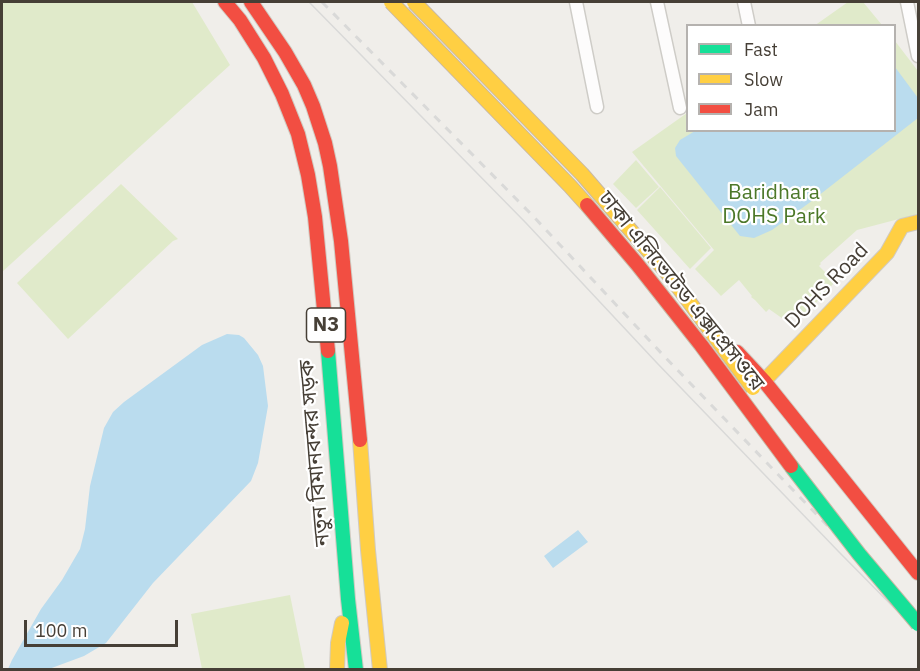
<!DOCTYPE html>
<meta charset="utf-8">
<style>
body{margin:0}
#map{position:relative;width:920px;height:671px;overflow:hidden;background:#f0eeea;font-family:"IBM Plex Sans",sans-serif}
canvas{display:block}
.frame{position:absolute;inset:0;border:3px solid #463f36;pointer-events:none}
.legend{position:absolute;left:686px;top:24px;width:210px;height:108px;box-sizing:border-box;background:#fff;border:2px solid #b5b2af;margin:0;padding:8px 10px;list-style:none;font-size:18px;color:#463f36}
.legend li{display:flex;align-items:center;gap:12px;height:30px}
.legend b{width:30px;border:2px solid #b5b2af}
.scale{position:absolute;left:24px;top:620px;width:154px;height:27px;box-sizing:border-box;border:3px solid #463f36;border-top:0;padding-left:8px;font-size:18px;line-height:21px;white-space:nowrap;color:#463f36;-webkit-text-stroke:4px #fff;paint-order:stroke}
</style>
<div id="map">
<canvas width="920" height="671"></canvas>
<div class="frame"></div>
<ul class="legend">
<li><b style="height:8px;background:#16e098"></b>Fast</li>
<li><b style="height:8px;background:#ffcf43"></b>Slow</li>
<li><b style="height:8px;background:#f24e42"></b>Jam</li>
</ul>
<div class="scale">100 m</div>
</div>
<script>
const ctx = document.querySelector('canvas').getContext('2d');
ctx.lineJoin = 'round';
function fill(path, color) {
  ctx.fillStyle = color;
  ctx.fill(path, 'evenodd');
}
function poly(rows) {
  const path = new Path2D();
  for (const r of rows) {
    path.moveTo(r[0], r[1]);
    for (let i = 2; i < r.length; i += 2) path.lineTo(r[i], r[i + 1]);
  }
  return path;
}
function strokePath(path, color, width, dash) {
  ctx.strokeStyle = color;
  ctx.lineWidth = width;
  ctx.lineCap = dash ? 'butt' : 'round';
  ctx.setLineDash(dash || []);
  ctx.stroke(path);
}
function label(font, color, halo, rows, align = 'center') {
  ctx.font = font + ' "IBM Plex Sans","Noto Sans Bengali",sans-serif';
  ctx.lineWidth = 4.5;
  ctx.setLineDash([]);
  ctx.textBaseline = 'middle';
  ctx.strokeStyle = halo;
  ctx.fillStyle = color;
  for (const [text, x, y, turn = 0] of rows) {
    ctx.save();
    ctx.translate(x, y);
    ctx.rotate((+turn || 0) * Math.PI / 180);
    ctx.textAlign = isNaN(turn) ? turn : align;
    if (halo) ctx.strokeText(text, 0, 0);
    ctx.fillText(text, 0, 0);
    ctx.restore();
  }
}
const green = poly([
 [2,2,192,2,230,65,2,272],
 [848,2,863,2,882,25,814,26],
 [895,41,918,71,918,214,857,230,820,263,821,264,819,266,833,280,832,281,834,283,804,316,798,310,786,321,769,309,766,312,755,300,751,297,752,296,739,280,721,296,695,269,714,250,632,152,687,113,688,130,894,130],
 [636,160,659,187,636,208,613,184],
 [121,184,178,239,173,241,68,339,17,283],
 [660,187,711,248,690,269,637,210],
 [290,595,305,669,202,669,191,614]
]);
const water = poly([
 [895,67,918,98,918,118,809,203,772,230,754,238,740,236,676,156,675,148,680,140,695,131,894,130],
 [227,334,239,335,244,338,258,355,263,366,268,406,258,463,251,481,153,583,106,643,84,656,49,669,8,669,12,660,41,609,62,580,80,549,85,529,90,486,104,428,113,412,124,402,202,345],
 [578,530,588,542,553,568,544,556]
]);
const street = poly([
 [576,2,597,107],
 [657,2,680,108],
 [744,2,749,26],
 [907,2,918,56]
]);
const fast = poly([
 [328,351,348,599,356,670]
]);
const slow = poly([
 [764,381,887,253,902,226,918,222],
 [360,440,368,550,380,670],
 [337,670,338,643,342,623]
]);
const jam = poly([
 [225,2,240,20,264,58,282,94,298,134,308,175,315,217,328,351],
 [251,2,285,52,304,85,313,106,325,143,330,166,341,241,360,440],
 [737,352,764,381,918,573]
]);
const tram = poly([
 [309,2,526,223,657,363,839,552,918,632]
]);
const rail = poly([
 [322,2,533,216,664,356,846,545,918,618]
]);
const fastBridge = poly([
 [791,466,859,554,918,624]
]);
const slowBridge = poly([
 [391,2,570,186,587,205],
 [414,2,582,174,670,276,753,388]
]);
const jamBridge = poly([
 [587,205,637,264,701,345,791,466]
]);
const shields = [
 [326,325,39]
];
const shieldNames = [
 ["N3",326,325]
];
const parkNames = [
 ["Baridhara",774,193],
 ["DOHS Park",774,217]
];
const streetNames = [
 ["DOHS Road",827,286,-46],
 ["ঢাকা এলিভেটেড এক্সপ্রেসওয়ে",681,291,51],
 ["নতুন বিমানবন্দর সড়ক",315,453,-95]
];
fill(green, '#e0eaca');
fill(water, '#badcee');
strokePath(street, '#ceccc7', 15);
strokePath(fast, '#d0cac1', 16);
strokePath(slow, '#d0cac1', 16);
strokePath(jam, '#d0cac1', 16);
strokePath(street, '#fdfcfc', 12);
strokePath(fast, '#16e098', 14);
strokePath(slow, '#ffcf43', 14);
strokePath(jam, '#f24e42', 14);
strokePath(tram, '#d9d9d8', 1.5);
strokePath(rail, '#d9d9d8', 3, [8, 8]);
strokePath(fastBridge, '#c8b9a5', 16, []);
strokePath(slowBridge, '#c8b9a5', 16, []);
strokePath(jamBridge, '#c8b9a5', 16, []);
strokePath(fastBridge, '#16e098', 14);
strokePath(slowBridge, '#ffcf43', 14);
strokePath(jamBridge, '#f24e42', 14);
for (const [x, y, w] of shields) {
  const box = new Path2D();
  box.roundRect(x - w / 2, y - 17, w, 34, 4.5);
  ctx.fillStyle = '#fff';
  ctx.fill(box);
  strokePath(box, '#463f36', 1.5);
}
label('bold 20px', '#463f36', null, shieldNames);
label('21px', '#4c7829', '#fff', parkNames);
label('21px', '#463f36', '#fff', streetNames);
</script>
